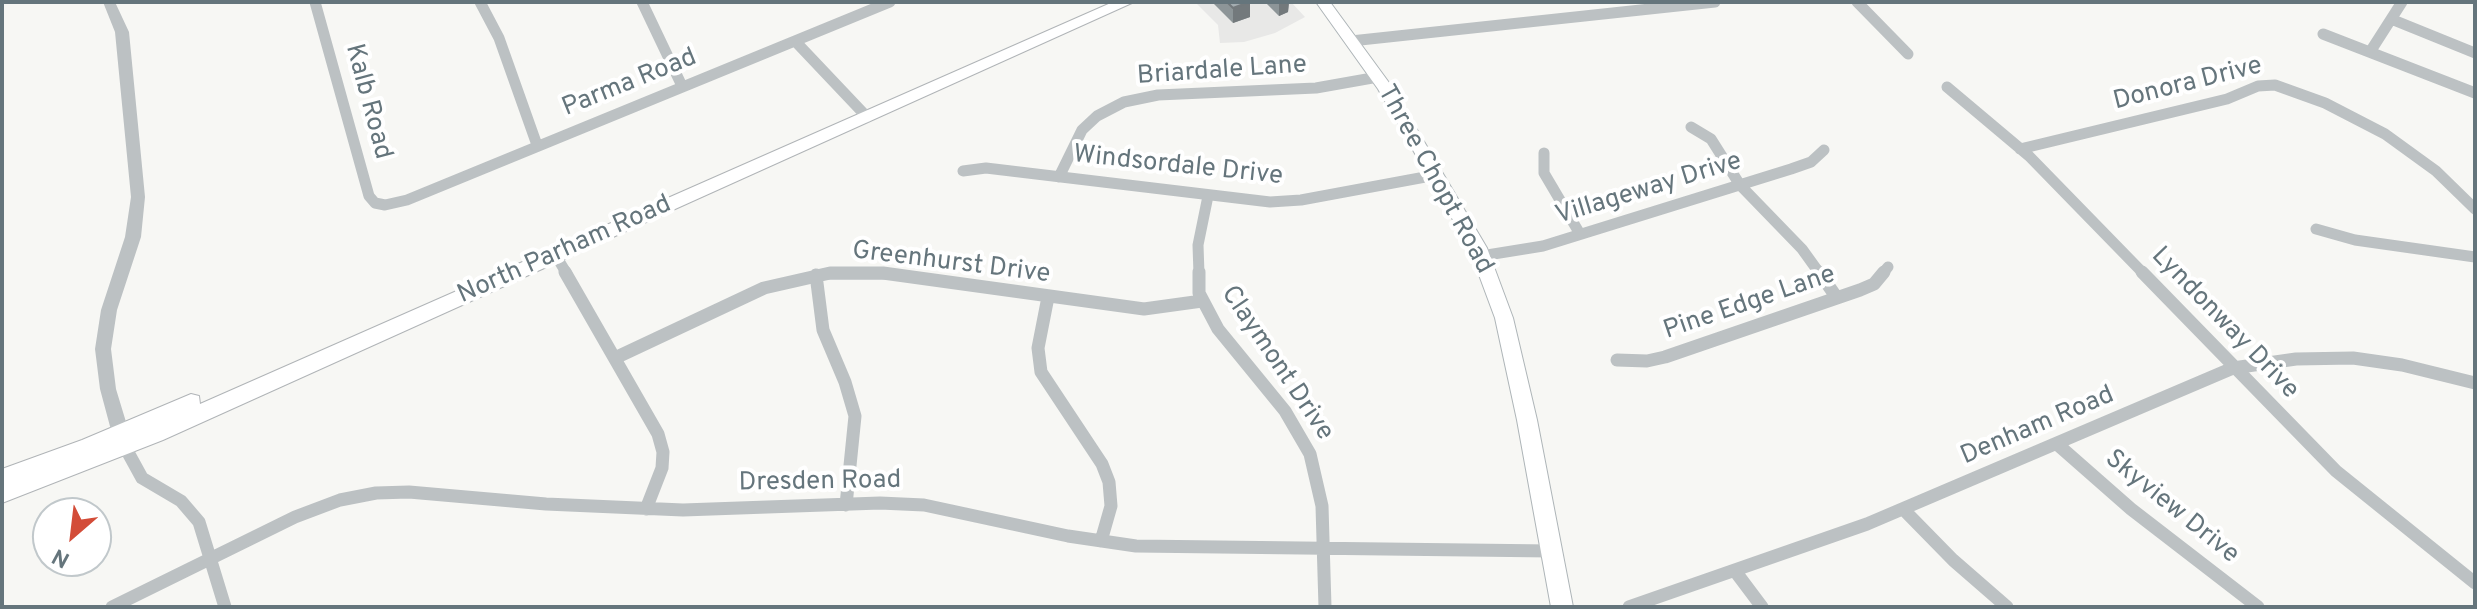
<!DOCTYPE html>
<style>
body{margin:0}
#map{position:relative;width:2477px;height:609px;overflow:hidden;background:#f7f7f4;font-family:Overpass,sans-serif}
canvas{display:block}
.frame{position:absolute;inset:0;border:4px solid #65757c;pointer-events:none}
.north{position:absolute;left:32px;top:497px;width:80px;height:80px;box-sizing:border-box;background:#fff;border:2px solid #c1c8cb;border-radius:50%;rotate:208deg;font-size:22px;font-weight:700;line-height:32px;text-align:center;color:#65757c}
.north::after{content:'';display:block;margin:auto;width:28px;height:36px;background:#d34c38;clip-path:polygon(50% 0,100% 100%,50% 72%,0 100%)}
</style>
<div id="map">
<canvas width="2477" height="609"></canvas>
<div class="frame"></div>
<div class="north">N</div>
</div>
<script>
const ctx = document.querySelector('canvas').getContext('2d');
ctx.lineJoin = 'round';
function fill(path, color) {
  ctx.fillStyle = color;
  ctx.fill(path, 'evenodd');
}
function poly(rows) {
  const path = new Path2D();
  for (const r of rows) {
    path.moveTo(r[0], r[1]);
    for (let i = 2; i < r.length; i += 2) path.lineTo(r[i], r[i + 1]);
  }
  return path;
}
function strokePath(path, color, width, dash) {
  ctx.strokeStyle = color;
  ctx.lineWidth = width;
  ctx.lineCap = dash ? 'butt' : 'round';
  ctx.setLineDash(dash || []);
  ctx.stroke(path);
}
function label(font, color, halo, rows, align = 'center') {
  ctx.font = font + ' Overpass,sans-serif';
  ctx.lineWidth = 8;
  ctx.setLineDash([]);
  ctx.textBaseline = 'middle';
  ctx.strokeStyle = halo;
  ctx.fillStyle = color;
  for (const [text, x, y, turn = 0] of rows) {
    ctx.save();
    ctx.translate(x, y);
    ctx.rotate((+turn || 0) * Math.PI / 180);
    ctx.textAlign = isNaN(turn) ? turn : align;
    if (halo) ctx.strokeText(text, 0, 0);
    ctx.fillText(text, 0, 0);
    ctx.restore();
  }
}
const built = poly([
 [1195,2,1291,2,1305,17,1275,33,1244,42,1220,43,1218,25]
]);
const minorFar1 = poly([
 [315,2,369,196,375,203,385,205,407,200,890,2],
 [480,2,499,38,537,145],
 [642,2,682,86],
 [1857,2,1908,54],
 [2391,19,2475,53],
 [2323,34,2475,93],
 [795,41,867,117],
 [1351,41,1715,2],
 [2370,52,2402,2],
 [1947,87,2029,156,2144,274],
 [1691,127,1711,139,1740,185,1802,249,1820,274],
 [2020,149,2227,99,2258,86,2275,85,2325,103,2385,134,2436,171,2475,209],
 [1544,153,1544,173,1580,234],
 [963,171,986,168,1270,202,1301,200,1436,175],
 [1059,177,1082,130,1097,116,1124,102,1158,95,1316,88,1378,77],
 [2316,229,2355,240,2475,257],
 [556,256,567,274],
 [1481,256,1543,246,1791,169,1811,162,1824,150],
 [824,274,893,274],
 [1199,274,1198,245,1208,196],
 [1882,274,1888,267]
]);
const minor = poly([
 [565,272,658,434,663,452,662,468,646,509],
 [1199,272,1199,293,1218,329,1285,411,1310,454,1322,506,1325,607],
 [1819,272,1837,298],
 [2142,272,2336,471,2475,583],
 [816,275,823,330,845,382,855,416,846,505],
 [1048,297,1038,348,1041,372,1102,464,1109,482,1111,506,1101,541],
 [615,358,764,288,830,273,883,273,1144,309,1202,301],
 [1617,360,1647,361,1665,357,1860,290,1874,284,1884,272],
 [2057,444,2131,509,2258,607],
 [125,447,142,478,181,501,199,522,225,607],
 [1904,510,1953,560,2007,607],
 [1735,571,1762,607],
 [112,607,295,517,340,500,376,493,409,492,546,504,683,510,880,503,924,505,1068,536,1136,546,1551,551],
 [1629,607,1867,524,2233,368,2296,359,2353,358,2402,365,2475,383]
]);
const tertiary = poly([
 [103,2,115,2,129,32,145,197,141,237,117,310,111,349,116,389,133,445,130,450,124,452,118,450,115,445,100,389,95,349,101,310,125,237,131,197,115,32,103,2]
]);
const secondary = poly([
 [1316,2,1330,2,1390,84,1487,248,1513,318,1537,420,1573,607,1551,607,1517,420,1495,318,1469,248,1378,89,1316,2]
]);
const trunk = poly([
 [1113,2,1134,2,163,440,2,503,2,469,82,440,191,394,199,396,200,404,1113,2]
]);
const wall = poly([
 [1214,2,1250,2,1250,17,1233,23,1214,4],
 [1265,2,1289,2,1288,12,1279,16]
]);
const shadedWall = poly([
 [1250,2,1250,17,1233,23,1233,8],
 [1279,2,1289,2,1288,12,1279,16]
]);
const building = poly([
 [1227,2,1249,2,1233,8,1227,2]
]);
const streetNames = [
 ["Briardale Lane",1222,72,-4],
 ["Parma Road",630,84,-22],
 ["Donora Drive",2188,85,-14],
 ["Kalb Road",367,102,75],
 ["Windsordale Drive",1178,167,6],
 ["Three Chopt Road",1434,180,61],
 ["Villageway Drive",1649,190,-17],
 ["North Parham Road",565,251,-24],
 ["Greenhurst Drive",951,264,7],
 ["Pine Edge Lane",1750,304,-19],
 ["Lyndonway Drive",2224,324,46],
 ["Claymont Drive",1276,364,56],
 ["Denham Road",2038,427,-23],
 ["Dresden Road",820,483,-1],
 ["Skyview Drive",2171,508,39]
];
fill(built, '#e8e8e7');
strokePath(secondary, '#aeb5b8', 2);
strokePath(trunk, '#b0b4b7', 2);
strokePath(minorFar1, '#bcc1c3', 11);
strokePath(minor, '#bcc1c3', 13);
fill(tertiary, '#bcc1c3');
fill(secondary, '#fff');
fill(trunk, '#fff');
fill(wall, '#8d9598');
fill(shadedWall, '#73797c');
fill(building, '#a4adb1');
strokePath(building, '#73797c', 2);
label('26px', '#65757c', '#fff', streetNames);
</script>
